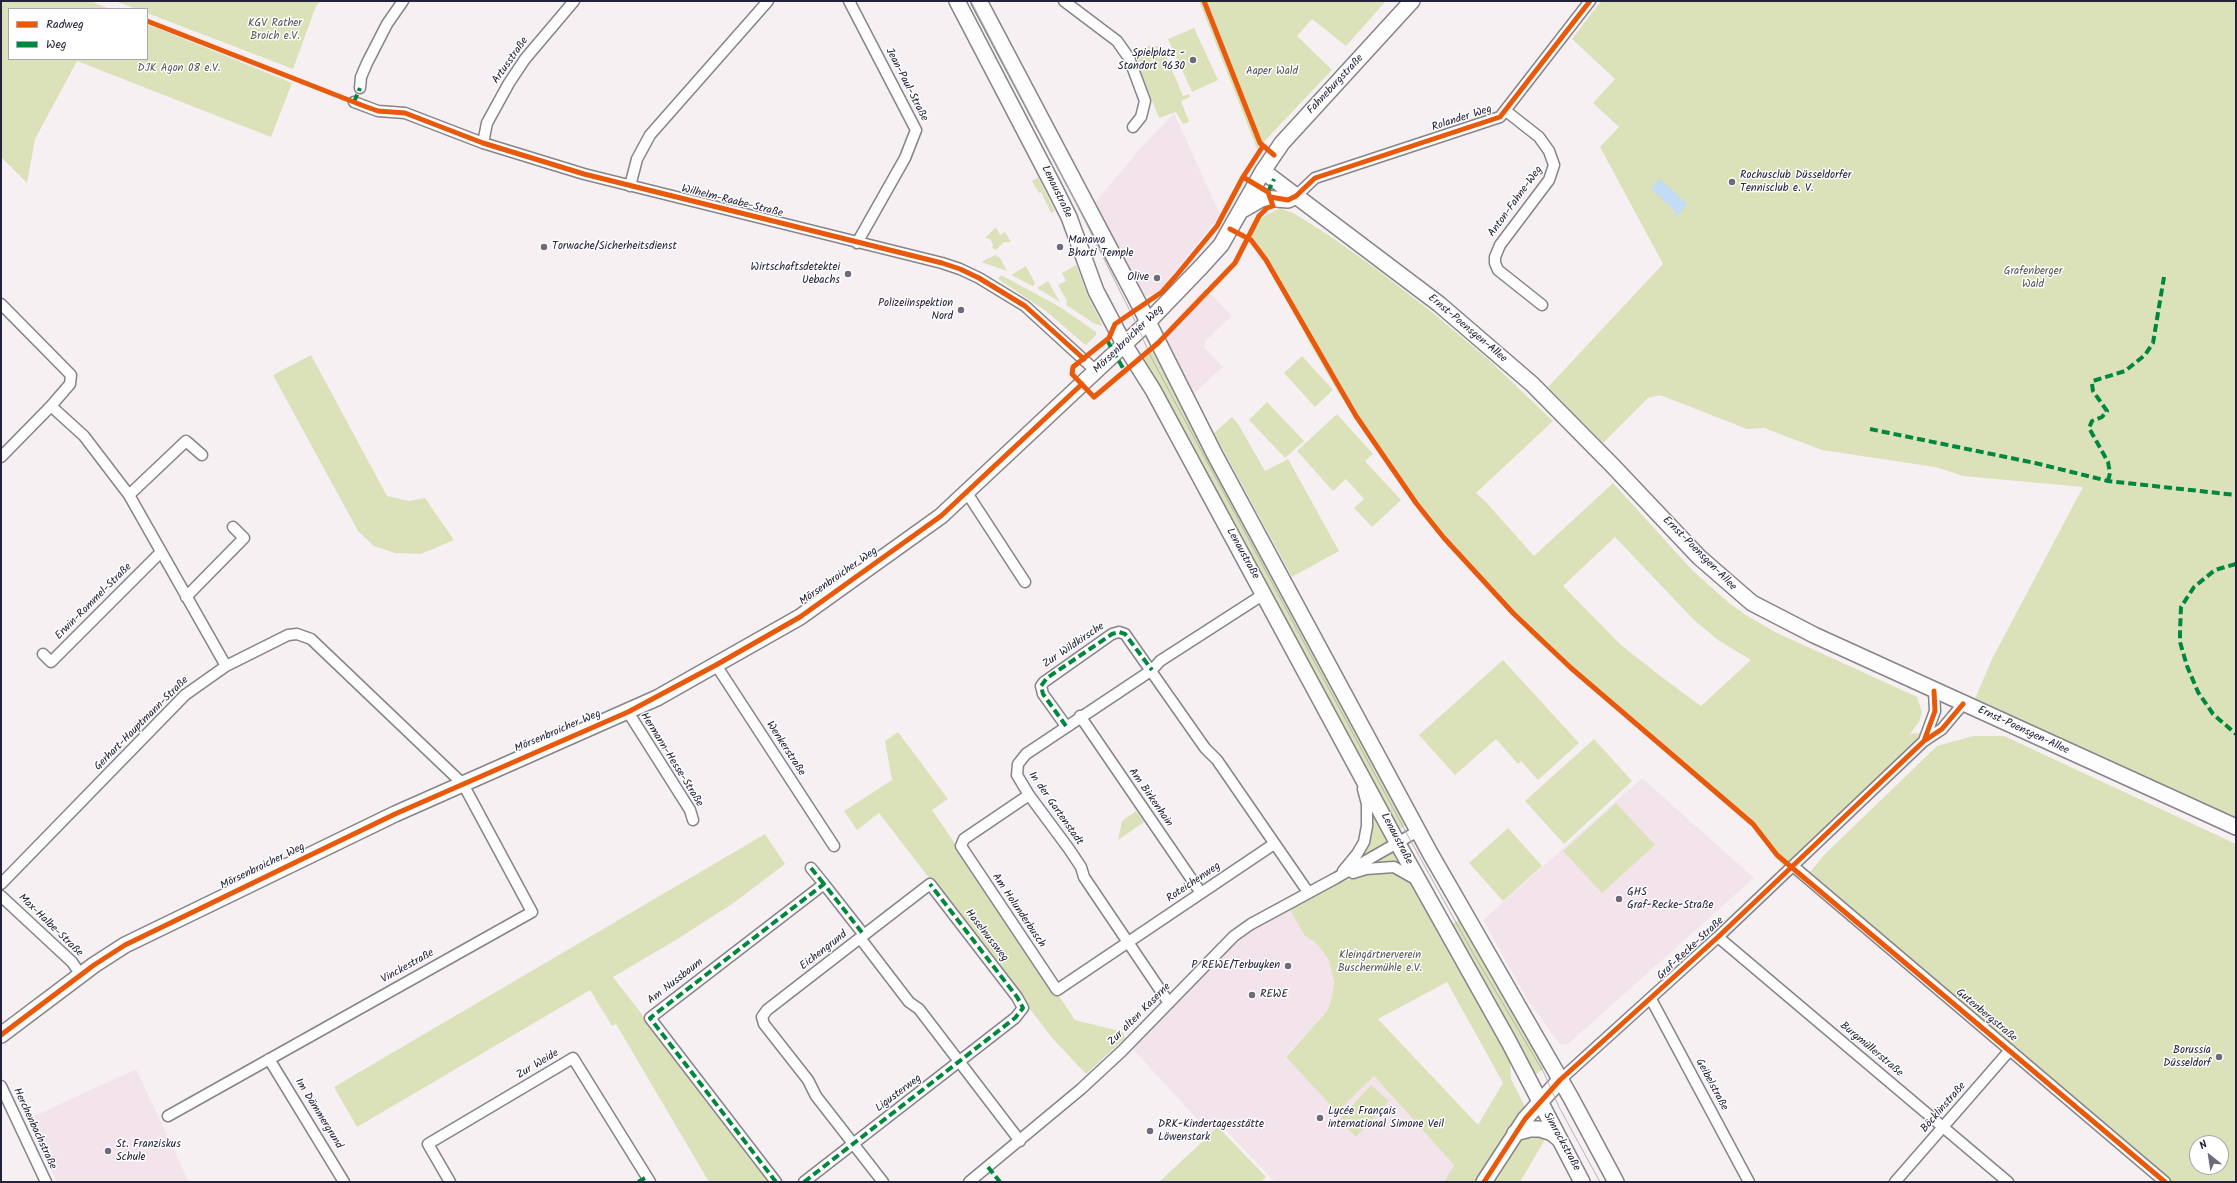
<!DOCTYPE html>
<meta charset="utf-8">
<style>
body{margin:0}
#map{position:relative;width:2237px;height:1183px;overflow:hidden;background:#f6f0f3;font-family:Kalam,sans-serif}
canvas{display:block}
.frame{position:absolute;inset:0;border:2px solid #22223b;pointer-events:none}
.legend{position:absolute;left:8px;top:8px;width:140px;height:52px;box-sizing:border-box;background:#fff;border:1px solid #a7a7b1;margin:0;padding:5px 7px;list-style:none;font-size:12px;color:#22223b}
.legend li{display:flex;align-items:center;gap:8px;height:20px}
.legend b{width:20px;border:1px solid #a7a7b1}
.north{position:absolute;left:2189px;top:1135px;width:40px;height:40px;box-sizing:border-box;background:#fff;border:1px solid #a7a7b1;border-radius:50%;rotate:330deg;font-size:11px;font-weight:700;line-height:16px;text-align:center;color:#22223b}
.north::after{content:'';display:block;margin:auto;width:14px;height:18px;background:#6c6a7b;clip-path:polygon(50% 0,100% 100%,50% 72%,0 100%)}
</style>
<div id="map">
<canvas width="2237" height="1183"></canvas>
<div class="frame"></div>
<ul class="legend">
<li><b style="height:5px;background:#e8590c"></b>Radweg</li>
<li><b style="height:5px;background:#00873e"></b>Weg</li>
</ul>
<div class="north">N</div>
</div>
<script>
const ctx = document.querySelector('canvas').getContext('2d');
ctx.lineJoin = 'round';
function fill(path, color) {
  ctx.fillStyle = color;
  ctx.fill(path, 'evenodd');
}
function poly(rows) {
  const path = new Path2D();
  for (const r of rows) {
    path.moveTo(r[0], r[1]);
    for (let i = 2; i < r.length; i += 2) path.lineTo(r[i], r[i + 1]);
  }
  return path;
}
function strokePath(path, color, width, dash) {
  ctx.strokeStyle = color;
  ctx.lineWidth = width;
  ctx.lineCap = dash ? 'butt' : 'round';
  ctx.setLineDash(dash || []);
  ctx.stroke(path);
}
function label(font, color, halo, rows, align = 'center') {
  ctx.font = font + ' Kalam,sans-serif';
  ctx.lineWidth = 3;
  ctx.setLineDash([]);
  ctx.textBaseline = 'middle';
  ctx.strokeStyle = halo;
  ctx.fillStyle = color;
  for (const [text, x, y, turn = 0] of rows) {
    ctx.save();
    ctx.translate(x, y);
    ctx.rotate((+turn || 0) * Math.PI / 180);
    ctx.textAlign = isNaN(turn) ? turn : align;
    if (halo) ctx.strokeText(text, 0, 0);
    ctx.fillText(text, 0, 0);
    ctx.restore();
  }
}
const built = poly([
 [1174,113,1220,215,1159,291,1148,296,1144,295,1093,205,1140,149],
 [1205,288,1232,316,1206,340,1204,347,1223,367,1191,396,1166,345,1166,330],
 [1642,778,1754,878,1567,1045,1560,1044,1529,1002,1483,920],
 [1289,908,1304,935,1318,945,1328,959,1334,981,1332,997,1327,1011,1286,1056,1374,1076,1454,1165,1444,1182,1275,1182,1221,1125,1211,1134,1129,1045,1232,940],
 [136,1069,189,1182,57,1182,28,1119]
]);
const green = poly([
 [1,1,90,1,110,9,9,9,9,59,147,59,147,24,292,83,271,137,77,61,35,139,27,183,1,157],
 [115,1,321,1,316,6,293,69,147,13,147,9,136,9],
 [1199,1,1386,1,1346,46,1312,19,1297,36,1332,70,1257,149],
 [1601,1,2236,1,2236,819,1975,699,1992,659,2083,487,1963,476,1935,467,1822,450,1764,428,1747,429,1660,395,1648,398,1603,443,1548,387,1663,264,1600,147,1619,127,1593,103,1615,79,1572,39],
 [1194,28,1218,80,1192,92,1168,39],
 [1149,46,1157,46,1164,51,1183,96,1189,94,1190,97,1181,101,1189,122,1183,124,1176,112,1159,118,1136,60,1141,52],
 [1038,177,1055,211,1051,213,1041,192,1039,193,1032,181],
 [1280,208,1295,214,1330,236,1375,268,1433,313,1490,361,1553,421,1476,493,1485,501,1534,556,1613,483,1692,570,1729,603,1746,615,1775,632,1917,697,1922,712,1919,722,1910,734,1927,732,1784,867,1751,826,1534,638,1424,518,1338,392,1310,344,1285,294,1253,245,1256,243,1252,237,1252,233,1261,218],
 [1615,537,1694,620,1718,640,1751,660,1701,706,1663,678,1621,645,1563,586],
 [996,227,1000,235,1005,232,1011,242,1004,242,996,250,992,248,993,245,990,239,985,238],
 [995,255,1000,258,1007,271,981,262],
 [1076,265,1088,296,1103,326,1095,324,1066,305,1067,301,1058,285,1066,281,1062,273],
 [1026,266,1035,283,1033,286,1011,275],
 [1001,275,1060,307,1096,332,1096,335,1086,345,1084,344,1046,311,998,279],
 [1048,281,1060,302,1037,288],
 [1152,351,1408,824,1397,831,1140,362],
 [311,355,387,496,409,501,425,498,454,540,421,554,395,553,374,546,358,531,273,375],
 [1302,356,1333,390,1315,407,1284,373],
 [1267,402,1304,441,1285,458,1249,420],
 [1337,414,1373,454,1365,461,1401,500,1372,527,1354,508,1364,499,1346,479,1333,491,1297,451],
 [1232,417,1238,424,1265,471,1288,459,1339,551,1292,577,1214,433],
 [1503,660,1579,743,1538,780,1521,761,1518,764,1496,739,1455,775,1419,735],
 [898,732,948,799,932,810,1075,1020,1123,1032,1125,1038,1086,1074,1053,1039,879,813,857,830,844,811,892,780,885,741],
 [1973,736,2004,736,2236,844,2236,1182,2172,1182,1810,872,1824,855,1937,746],
 [2197,1143,2221,1143,2221,1167,2197,1167],
 [1594,739,1632,781,1564,844,1525,801],
 [1616,803,1655,845,1602,893,1563,851],
 [1372,804,1391,838,1387,845,1365,856,1362,852],
 [1136,811,1144,822,1118,840,1122,821],
 [1508,828,1542,866,1503,901,1469,863],
 [765,834,785,864,735,902,679,938,613,977,772,1182,709,1182,616,1024,612,1026,590,990,357,1127,334,1087],
 [1393,850,1409,870,1385,863,1370,863],
 [1371,870,1394,870,1413,881,1510,1060,1511,1079,1536,1128,1547,1136,1520,1182,1444,1182,1454,1165,1374,1076,1337,1112,1286,1057,1327,1011,1332,997,1334,981,1328,959,1318,945,1304,935,1289,908,1312,895],
 [1447,982,1503,1083,1478,1125,1378,1019],
 [1459,920,1547,1067,1534,1075,1449,926],
 [1371,1085,1389,1101,1356,1137,1339,1120],
 [1218,1127,1266,1177,1261,1182,1159,1182]
]);
const water = poly([
 [1660,179,1687,204,1677,216,1674,213,1675,211,1651,189]
]);
const street = poly([
 [849,1,916,130,905,158,857,243],
 [1064,1,1117,41,1129,58,1145,101,1141,117,1133,127],
 [360,88,361,77,367,63,387,24,403,1],
 [354,102,378,111,405,113,483,143,584,174,942,263,960,269,979,278,1025,306,1096,371],
 [1506,111,1539,137,1549,151,1554,165,1549,180,1500,245,1495,257,1495,263,1498,270,1542,305],
 [483,143,487,123,509,83,525,59,574,1],
 [630,186,637,159,650,135,768,1],
 [1296,196,1315,178,1500,117,1590,1],
 [1,304,71,375,70,384,51,406,84,436,129,495,226,666],
 [1,457,51,406],
 [967,493,1025,582],
 [129,495,186,441,202,455],
 [186,597,244,538,233,527],
 [43,654,51,662,161,552],
 [716,665,834,846],
 [628,712,690,810,693,820],
 [1080,716,1201,893],
 [1066,726,1043,694,1041,686,1044,682,1112,634,1119,632,1125,634,1205,748,1217,760,1308,892],
 [1924,741,1935,711,1934,691],
 [1029,795,964,839,961,846,1057,990,1274,844],
 [1793,866,2165,1182],
 [811,868,824,884],
 [1343,871,1357,854,1364,842,1367,826,1367,804,1363,789],
 [1353,873,1366,869,1394,867,1417,880],
 [1,884,185,695,226,666,288,635,297,634,311,639,463,784,532,912,168,1116],
 [1,896,72,962,81,975],
 [1718,937,2008,1182],
 [1651,999,1749,1182],
 [1169,1003,1084,877,1081,867,1069,849,1029,795,1017,775,1018,764,1026,754,1152,670,1160,661,1264,594],
 [269,1059,344,1182],
 [1560,1080,1718,937,1924,741,1942,729,1963,704],
 [1,1086,46,1182],
 [450,1182,428,1144,573,1058,650,1182],
 [776,1182,650,1018,824,884,864,935],
 [804,1182,1015,1018,1023,1008,1017,997,930,884,860,938],
 [883,1182,816,1096,808,1080,764,1024,762,1017,767,1010,860,938,909,1002,919,1009,1020,1141],
 [969,1182,1081,1089,1122,1051,1234,936,1251,924,1336,878,1418,831],
 [1895,1182,2010,1050]
]);
const secondary = poly([
 [957,1,1055,189,1069,217,1096,291,1124,344,1153,390,1397,842,1509,1042,1582,1182],
 [979,1,1140,306,1215,455,1430,853,1571,1098,1616,1182],
 [1263,171,1439,304,1532,384,1612,465,1699,557,1752,603,1814,635,2236,827],
 [1244,209,1263,198,1288,200,1296,196],
 [1,1035,94,965,125,945,395,814,657,698,800,617,941,516,1148,322,1201,267,1221,245,1263,171,1282,143,1412,1],
 [1515,1133,1530,1129,1540,1129,1552,1133,1559,1139],
 [1484,1182,1525,1119,1560,1080]
]);
const tram = poly([
 [971,1,1066,183,1134,319,1152,359,1408,836,1473,953,1544,1073,1559,1107,1600,1182]
]);
const quiet = poly([
 [354,102,360,88],
 [1268,192,1274,179],
 [1107,340,1124,370],
 [1870,429,2035,463,2108,481,2236,495],
 [2108,481,2110,473,2108,462,2089,428,2092,421,2102,417,2107,411,2093,391,2092,384,2093,381,2125,371,2145,355,2153,343,2164,277],
 [2236,564,2215,570,2194,587,2181,607,2180,632,2180,642,2187,666,2198,692,2213,714,2236,734],
 [1066,726,1043,694,1041,686,1047,678,1112,634,1119,632,1125,634,1152,670],
 [811,868,824,884],
 [988,1167,1000,1182],
 [638,1182,647,1177],
 [776,1182,650,1018,824,884,864,935],
 [804,1182,1015,1018,1023,1008,1017,997,930,884]
]);
const cycleway = poly([
 [1204,1,1260,143,1274,155],
 [147,21,364,106,378,111,405,113,483,143,584,174,942,263,960,269,979,278,1025,306,1084,359],
 [1243,177,1268,192,1273,206,1267,208,1259,216,1235,263,1158,343,1094,397,1072,374,1073,367,1109,338,1115,324,1162,292,1176,276,1217,226,1243,177,1263,146],
 [1270,197,1288,200,1296,196,1315,178,1500,117,1590,1],
 [1230,229,1251,240,1266,260,1356,416,1416,503,1444,538,1513,613,1571,668,1753,824,1777,855,2165,1182],
 [1924,741,1935,711,1934,691],
 [1,1035,94,965,125,945,395,814,628,712,716,665,800,617,941,516,1082,384],
 [1484,1182,1525,1119,1560,1080,1718,937,1924,741,1942,729,1963,704]
]);
const markers = [
 [1193,60,4,"#6c6a7b"],
 [1732,182,4,"#6c6a7b"],
 [544,247,4,"#6c6a7b"],
 [1060,247,4,"#6c6a7b"],
 [848,274,4,"#6c6a7b"],
 [1157,278,4,"#6c6a7b"],
 [961,310,4,"#6c6a7b"],
 [1619,899,4,"#6c6a7b"],
 [1288,966,4,"#6c6a7b"],
 [1252,995,4,"#6c6a7b"],
 [2219,1057,4,"#6c6a7b"],
 [1320,1118,4,"#6c6a7b"],
 [1150,1131,4,"#6c6a7b"],
 [108,1151,4,"#6c6a7b"]
];
const parkNames = [
 ["KGV Rather",275,24],
 ["Broich e.V.",275,37],
 ["DJK Agon 08 e.V.",179,69],
 ["Aaper Wald",1272,72],
 ["Grafenberger",2033,272],
 ["Wald",2033,285],
 ["Kleingärtnerverein",1380,956],
 ["Buschermühle e.V.",1380,969]
];
const poiNames = [
 ["Spielplatz -",1185,54,"right"],
 ["Standort 9630",1185,67,"right"],
 ["Rochusclub Düsseldorfer",1740,176],
 ["Tennisclub e. V.",1740,189],
 ["Manawa",1068,241],
 ["Bharti Temple",1068,254],
 ["Torwache/Sicherheitsdienst",552,247],
 ["Wirtschaftsdetektei",840,268,"right"],
 ["Uebachs",840,281,"right"],
 ["Olive",1149,278,"right"],
 ["Polizeiinspektion",953,304,"right"],
 ["Nord",953,317,"right"],
 ["GHS",1627,893],
 ["Graf-Recke-Straße",1627,906],
 ["P REWE/Terbuyken",1280,966,"right"],
 ["REWE",1260,995],
 ["Borussia",2211,1051,"right"],
 ["Düsseldorf",2211,1064,"right"],
 ["Lycée Français",1328,1112],
 ["international Simone Veil",1328,1125],
 ["DRK-Kindertagesstätte",1158,1125],
 ["Löwenstark",1158,1138],
 ["St. Franziskus",116,1145],
 ["Schule",116,1158]
];
const streetNames = [
 ["Artusstraße",511,61,-55],
 ["Jean-Paul-Straße",906,85,63],
 ["Fahneburgstraße",1336,85,-47],
 ["Rolander Weg",1462,119,-18],
 ["Lenaustraße",1056,192,64],
 ["Wilhelm-Raabe-Straße",732,202,14],
 ["Anton-Fahne-Weg",1516,202,-54],
 ["Ernst-Poensgen-Allee",1467,329,40],
 ["Mörsenbroicher Weg",1129,340,-44],
 ["Lenaustraße",1242,554,61],
 ["Ernst-Poensgen-Allee",1699,554,45],
 ["Mörsenbroicher Weg",839,577,-35],
 ["Erwin-Rommel-Straße",94,602,-45],
 ["Zur Wildkirsche",1074,646,-34],
 ["Gerhart-Hauptmann-Straße",142,724,-45],
 ["Ernst-Poensgen-Allee",2023,731,25],
 ["Mörsenbroicher Weg",558,732,-23],
 ["Wenkerstraße",785,749,57],
 ["Hermann-Hesse-Straße",671,760,58],
 ["Am Birkenhain",1150,798,55],
 ["In der Gartenstadt",1055,809,55],
 ["Lenaustraße",1396,839,62],
 ["Mörsenbroicher Weg",263,867,-26],
 ["Roteichenweg",1194,883,-34],
 ["Am Holunderbusch",1018,911,56],
 ["Max-Halbe-Straße",50,926,44],
 ["Haselnussweg",986,936,52],
 ["Graf-Recke-Straße",1691,949,-43],
 ["Eichengrund",824,951,-38],
 ["Vinckestraße",408,967,-29],
 ["Am Nussbaum",676,982,-38],
 ["Zur alten Kaserne",1140,1015,-45],
 ["Gutenbergstraße",1986,1016,40],
 ["Burgmüllerstraße",1871,1050,40],
 ["Zur Weide",538,1065,-31],
 ["Geibelstraße",1711,1085,62],
 ["Ligusterweg",899,1094,-37],
 ["Böcklinstraße",1944,1108,-49],
 ["Im Dämmergrund",318,1114,58],
 ["Herchenbachstraße",34,1129,65],
 ["Simrockstraße",1561,1142,61]
];
fill(built, '#f3e4ec');
fill(green, '#dbe2ba');
fill(water, '#c3dbf5');
strokePath(street, '#868389', 13);
strokePath(secondary, '#868389', 18);
strokePath(street, '#fefdfd', 10);
strokePath(secondary, '#fefdfd', 15);
strokePath(tram, '#b5b4b8', 1);
strokePath(quiet, '#00873e', 4, [8, 4]);
strokePath(cycleway, '#e8590c', 5);
for (const [x, y, r, color] of markers) {
  const dot = new Path2D();
  dot.arc(x, y, r, 0, 2 * Math.PI);
  ctx.fillStyle = color;
  ctx.fill(dot);
  strokePath(dot, '#fff', 1.5);
}
label('11px', '#535853', '#fff', parkNames);
label('11px', '#22223b', '#fff', poiNames, 'left');
label('11px', '#22223b', '#fff', streetNames);
</script>
